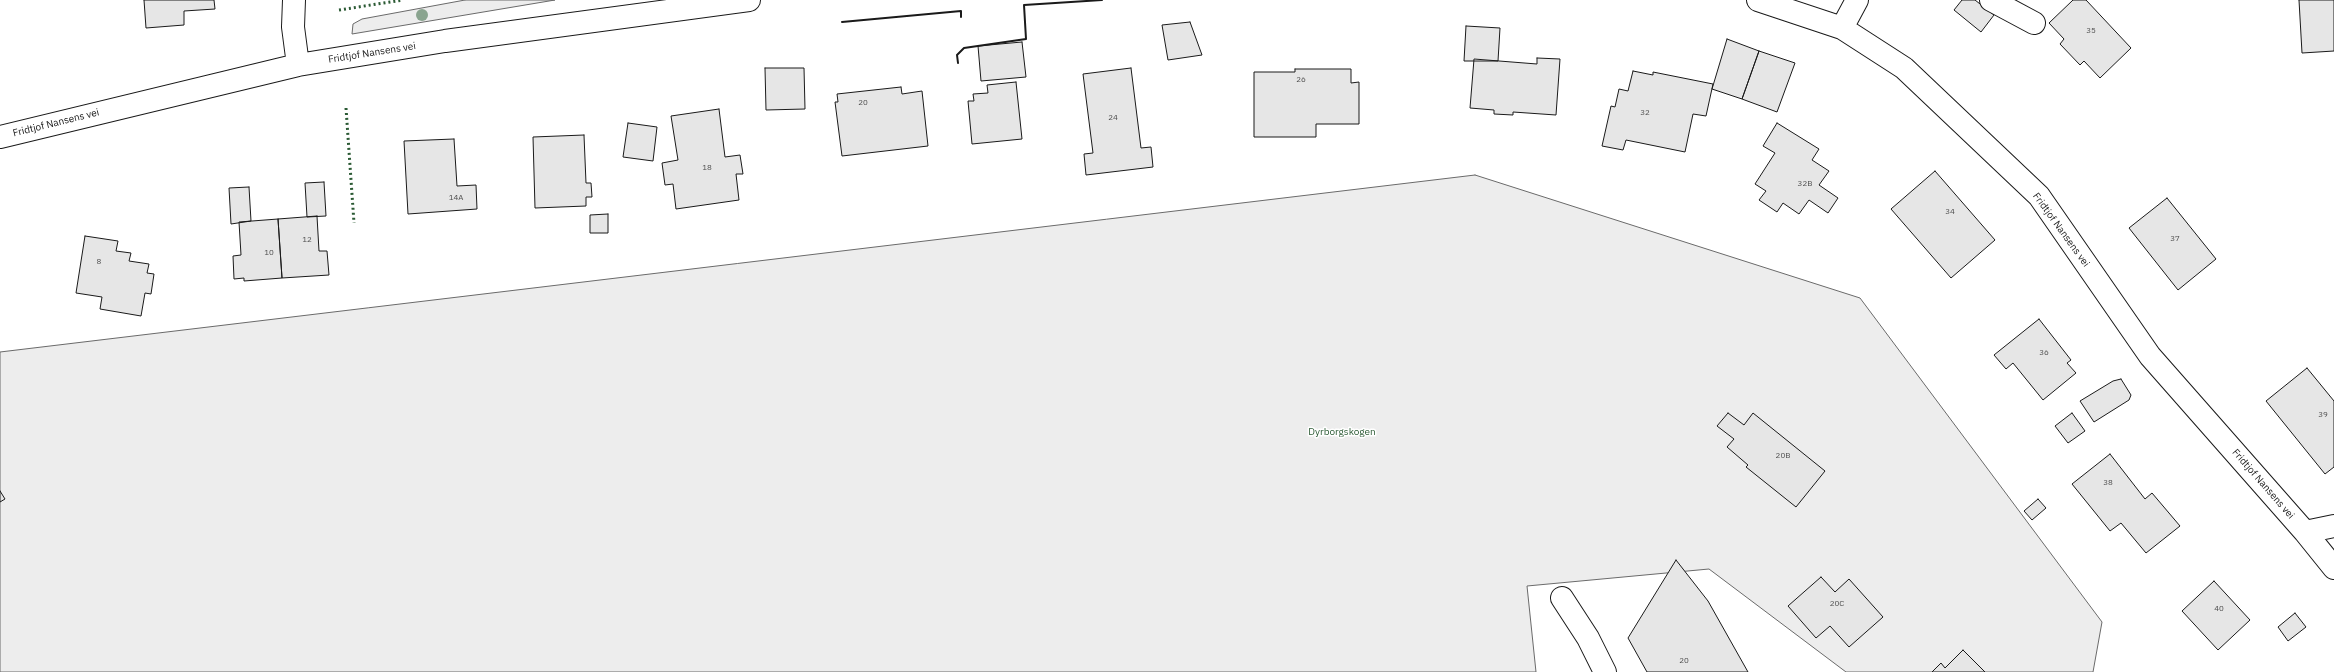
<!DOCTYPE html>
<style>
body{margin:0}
canvas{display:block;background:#fff}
</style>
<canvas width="2334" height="672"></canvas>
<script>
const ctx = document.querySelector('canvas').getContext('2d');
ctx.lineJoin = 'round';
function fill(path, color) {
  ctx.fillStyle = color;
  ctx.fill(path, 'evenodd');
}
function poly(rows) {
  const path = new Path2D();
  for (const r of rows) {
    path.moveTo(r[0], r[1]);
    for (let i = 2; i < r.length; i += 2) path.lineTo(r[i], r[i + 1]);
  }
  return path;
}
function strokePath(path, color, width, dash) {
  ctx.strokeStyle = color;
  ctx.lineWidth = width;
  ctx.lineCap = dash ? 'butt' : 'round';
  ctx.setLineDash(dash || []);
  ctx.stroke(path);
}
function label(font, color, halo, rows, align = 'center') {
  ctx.font = font + ' "IBM Plex Sans",sans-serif';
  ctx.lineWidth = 3;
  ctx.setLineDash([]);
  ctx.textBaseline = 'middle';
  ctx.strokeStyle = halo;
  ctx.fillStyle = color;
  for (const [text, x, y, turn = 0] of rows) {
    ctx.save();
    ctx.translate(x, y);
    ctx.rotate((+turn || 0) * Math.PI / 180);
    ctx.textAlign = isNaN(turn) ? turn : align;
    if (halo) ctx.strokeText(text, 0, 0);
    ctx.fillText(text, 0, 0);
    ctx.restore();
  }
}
const green = poly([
 [465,0,555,0,352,34,353,24,362,19,465,0],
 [1475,175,1860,298,2102,622,2093,672,1846,672,1709,569,1527,586,1536,672,0,672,0,352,1475,175]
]);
const building = poly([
 [144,0,214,0,215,9,184,11,184,25,146,28,144,0],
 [1962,0,1975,0,1994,15,1981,32,1954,10,1962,0],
 [2073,0,2086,0,2131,48,2100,78,2084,61,2080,65,2060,44,2064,39,2049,23,2073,0],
 [2299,0,2334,0,2334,51,2302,53,2299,0],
 [1190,22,1202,55,1168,60,1162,25,1190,22],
 [1466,26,1500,28,1498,61,1464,61,1466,26],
 [1727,39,1759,51,1742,99,1712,89,1727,39],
 [1022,42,1026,77,981,81,978,46,1022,42],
 [1759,51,1795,63,1777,112,1742,99,1759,51],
 [1537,58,1560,59,1556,115,1513,112,1513,115,1494,114,1494,110,1470,108,1474,59,1537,64,1537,58],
 [765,68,804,68,805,109,766,110,765,68],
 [1131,68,1141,148,1151,147,1153,167,1086,175,1084,154,1093,153,1083,74,1131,68],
 [1295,69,1351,69,1351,83,1359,82,1359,124,1316,124,1316,137,1254,137,1254,72,1295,72,1295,69],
 [1633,71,1653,75,1653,72,1713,84,1706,116,1693,114,1685,152,1626,140,1623,150,1602,146,1611,106,1615,107,1619,89,1628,91,1633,71],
 [1016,82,1022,139,972,144,968,101,974,101,973,94,988,93,987,85,1016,82],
 [901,87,902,94,922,91,928,146,842,156,835,102,838,102,837,94,901,87],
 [719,109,725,157,740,155,743,174,736,174,739,200,676,209,673,184,665,185,662,163,678,160,671,116,719,109],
 [628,123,657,127,653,161,623,157,628,123],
 [1777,123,1819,149,1812,160,1829,171,1819,185,1838,198,1828,213,1809,200,1799,214,1783,203,1777,212,1759,200,1766,191,1755,184,1775,153,1763,146,1777,123],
 [584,135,586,183,591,183,592,197,586,197,586,206,535,208,533,137,584,135],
 [454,139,457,186,476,185,477,209,408,214,404,141,454,139],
 [1935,171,1995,240,1951,278,1891,209,1935,171],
 [324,182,326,216,307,217,305,183,324,182],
 [249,187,251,221,231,224,229,188,249,187],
 [2167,198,2216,259,2178,290,2129,228,2167,198],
 [608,214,608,233,590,233,590,215,608,214],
 [317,216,319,251,327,251,329,275,282,278,278,219,317,216],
 [278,219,282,278,244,281,244,278,234,279,233,256,241,255,239,222,278,219],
 [85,236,118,241,116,251,131,253,129,261,149,264,147,273,154,274,151,294,145,293,141,316,100,309,102,297,76,293,85,236],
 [2039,319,2071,360,2067,363,2076,373,2043,400,2013,363,2006,369,1994,355,2039,319],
 [2307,368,2334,401,2334,467,2325,474,2266,401,2307,368],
 [2121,379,2131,395,2129,400,2094,422,2080,401,2113,381,2121,379],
 [1728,413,1744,425,1753,413,1825,471,1796,507,1746,467,1748,465,1727,447,1734,439,1717,426,1728,413],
 [2072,413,2085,431,2068,443,2055,426,2072,413],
 [2110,454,2145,499,2152,493,2180,526,2146,553,2121,523,2110,531,2072,484,2110,454],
 [0,491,5,499,0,502,0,491],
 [2038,499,2046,508,2032,520,2024,511,2038,499],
 [1676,560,1708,601,1748,672,1647,672,1628,638,1676,560],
 [1821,577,1835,592,1849,579,1883,617,1849,647,1830,626,1816,638,1788,606,1821,577],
 [2214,581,2250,620,2218,650,2182,611,2214,581],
 [2295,613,2306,627,2288,641,2278,627,2295,613],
 [1963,650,1985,672,1932,672,1941,663,1945,668,1963,650]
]);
const minor = poly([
 [294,0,293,27,298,65],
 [1758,0,1842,28,1904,68,2039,196,2150,356,2305,532,2334,568],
 [1991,0,2034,23],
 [1842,28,1857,0],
 [0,137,298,65,445,41,749,0],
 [2305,532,2334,526],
 [1562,598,1588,638,1605,672]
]);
const hedge = poly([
 [339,10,403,0],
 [346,108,354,223]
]);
const wall = poly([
 [842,22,961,11,961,17],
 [958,63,957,55,964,48,1026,39,1024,5,1102,0]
]);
const trees = [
 [422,15]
];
const numberNames = [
 ["35",2091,31],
 ["26",1301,80],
 ["20",863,103],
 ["32",1645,113],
 ["24",1113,118],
 ["18",707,168],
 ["32B",1805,184],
 ["14A",456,198],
 ["34",1950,212],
 ["37",2175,239],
 ["12",307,240],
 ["10",269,253],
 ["8",99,262],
 ["36",2044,353],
 ["39",2323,415],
 ["20B",1783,456],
 ["38",2108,483],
 ["20C",1837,604],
 ["40",2219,609],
 ["20",1684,661]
];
const streetNames = [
 ["Fridtjof Nansens vei",372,53,-9],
 ["Fridtjof Nansens vei",56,123,-14],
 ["Fridtjof Nansens vei",2061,230,54],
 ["Fridtjof Nansens vei",2263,484,49]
];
const parkNames = [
 ["Dyrborgskogen",1342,432]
];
fill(green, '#ededed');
strokePath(green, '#6a6a6a', 1);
fill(building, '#e6e6e6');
strokePath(building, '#1a1a1a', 1);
strokePath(minor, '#1a1a1a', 24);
strokePath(minor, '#fff', 22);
strokePath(hedge, '#2b5a34', 3, [2, 3]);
strokePath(wall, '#1a1a1a', 2);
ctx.fillStyle = '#8aa48f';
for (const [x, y] of trees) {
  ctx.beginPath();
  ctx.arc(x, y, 6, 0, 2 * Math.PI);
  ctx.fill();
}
label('8px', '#4d4d4d', null, numberNames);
label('10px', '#1a1a1a', '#fff', streetNames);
label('10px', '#2b5a34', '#fff', parkNames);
</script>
